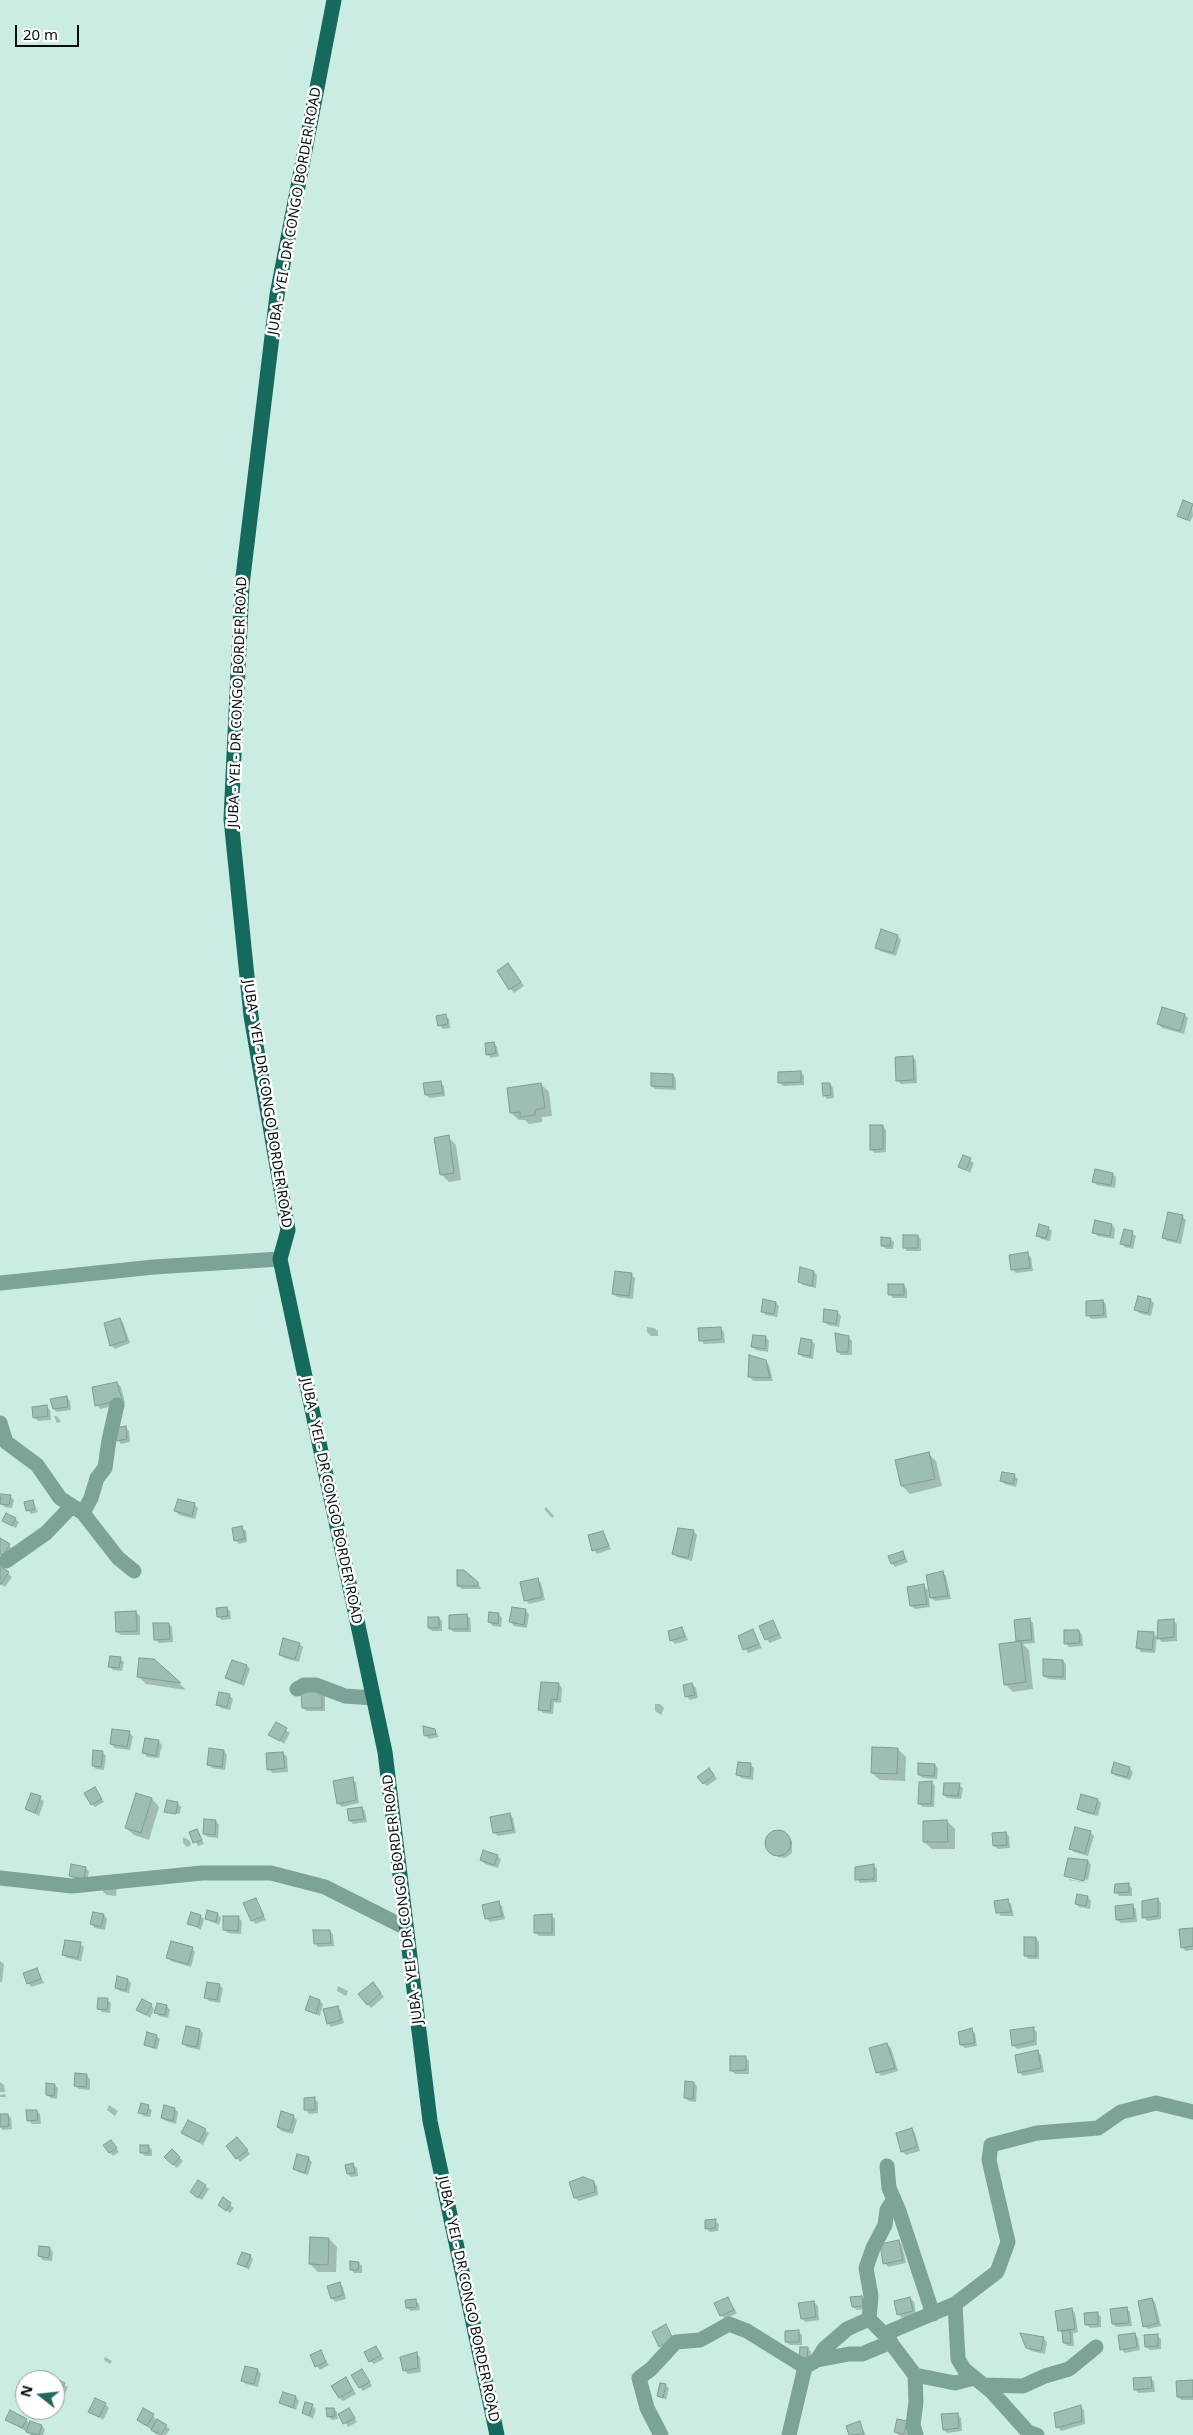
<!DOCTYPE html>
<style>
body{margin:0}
#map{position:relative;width:1193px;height:2435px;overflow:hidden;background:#caece3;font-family:"Noto Sans",sans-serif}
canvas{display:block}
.north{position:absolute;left:15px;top:2370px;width:50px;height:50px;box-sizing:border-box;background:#fff;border:1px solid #9b9f9e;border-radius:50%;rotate:286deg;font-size:14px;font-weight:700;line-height:20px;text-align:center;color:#040f0c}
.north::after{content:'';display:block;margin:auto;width:18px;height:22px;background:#21685b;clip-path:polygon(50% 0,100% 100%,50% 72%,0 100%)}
.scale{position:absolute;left:15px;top:25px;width:64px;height:22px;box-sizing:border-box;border:2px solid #040f0c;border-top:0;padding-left:6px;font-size:15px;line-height:18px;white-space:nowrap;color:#040f0c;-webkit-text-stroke:4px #fff;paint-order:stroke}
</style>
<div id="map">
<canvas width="1193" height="2435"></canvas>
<div class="north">N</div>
<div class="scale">20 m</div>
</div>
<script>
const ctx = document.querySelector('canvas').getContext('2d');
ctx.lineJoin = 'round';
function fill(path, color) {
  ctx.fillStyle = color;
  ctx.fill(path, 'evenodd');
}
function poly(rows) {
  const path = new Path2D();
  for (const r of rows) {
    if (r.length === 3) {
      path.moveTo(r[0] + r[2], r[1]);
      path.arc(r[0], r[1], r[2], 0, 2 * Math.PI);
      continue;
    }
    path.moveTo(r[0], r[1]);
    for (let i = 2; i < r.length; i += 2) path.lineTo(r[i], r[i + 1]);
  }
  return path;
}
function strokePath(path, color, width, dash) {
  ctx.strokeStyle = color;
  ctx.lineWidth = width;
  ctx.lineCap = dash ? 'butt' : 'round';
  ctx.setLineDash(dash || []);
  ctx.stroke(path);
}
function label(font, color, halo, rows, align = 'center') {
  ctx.font = font + ' "Noto Sans",sans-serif';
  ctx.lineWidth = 5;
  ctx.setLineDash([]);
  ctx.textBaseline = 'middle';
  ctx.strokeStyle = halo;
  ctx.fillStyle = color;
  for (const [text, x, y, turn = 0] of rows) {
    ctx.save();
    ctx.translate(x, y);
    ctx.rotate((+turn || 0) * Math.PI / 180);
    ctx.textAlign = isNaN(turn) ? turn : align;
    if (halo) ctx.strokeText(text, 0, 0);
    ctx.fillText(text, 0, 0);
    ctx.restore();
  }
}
const shadow = poly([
 [1192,505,1193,516,1190,522,1179,516],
 [898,936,901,940,896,956,880,951,877,947],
 [508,964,524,986,514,993,498,971],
 [1185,1015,1188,1018,1184,1034,1162,1028,1159,1024],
 [445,1016,449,1019,450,1028,443,1029,439,1025],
 [494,1043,497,1047,499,1056,491,1058,487,1054],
 [913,1057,916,1061,917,1083,901,1084,897,1080],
 [801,1072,804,1076,804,1085,783,1086,779,1082],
 [673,1075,676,1079,676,1090,655,1089,652,1086],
 [440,1082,444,1086,445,1096,430,1098,426,1095],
 [541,1084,549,1092,552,1116,542,1117,542,1122,529,1124,525,1120,519,1120,511,1113],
 [830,1084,833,1088,834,1098,827,1099,824,1095],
 [883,1126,886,1130,886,1152,874,1153,871,1149],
 [448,1137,456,1145,461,1180,449,1182,441,1174],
 [963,1156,974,1163,970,1173,959,1166],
 [1096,1171,1113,1174,1116,1177,1115,1188,1097,1185,1094,1182],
 [1168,1213,1183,1217,1186,1220,1181,1244,1167,1241,1163,1238],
 [1112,1225,1115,1228,1114,1239,1097,1236,1094,1232],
 [1048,1228,1052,1231,1050,1241,1041,1239,1038,1235],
 [1132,1233,1136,1236,1133,1249,1125,1247,1122,1244],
 [918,1236,921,1240,921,1251,907,1251,904,1247],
 [890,1239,894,1242,893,1249,886,1249,882,1245],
 [1027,1254,1031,1257,1033,1271,1016,1273,1012,1269],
 [814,1272,817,1275,816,1288,803,1285,799,1282],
 [632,1275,635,1278,633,1299,617,1297,613,1293],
 [903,1285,907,1289,907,1298,893,1298,890,1294],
 [1150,1300,1154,1303,1151,1316,1139,1313,1136,1310],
 [1103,1301,1106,1305,1107,1318,1091,1319,1088,1315],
 [776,1303,779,1306,777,1317,766,1315,763,1312],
 [837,1312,841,1316,839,1327,828,1325,824,1321],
 [120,1319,123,1323,130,1343,115,1349,111,1345],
 [647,1327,654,1328,658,1331,658,1336,651,1336,647,1332],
 [720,1328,724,1332,725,1343,704,1344,700,1340],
 [766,1337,769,1341,768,1352,756,1350,753,1347],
 [848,1337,852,1341,852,1355,841,1355,838,1352],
 [811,1341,815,1344,813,1359,803,1357,799,1354],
 [765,1361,769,1365,773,1381,753,1381,750,1377],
 [117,1383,121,1387,125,1403,100,1409,97,1405],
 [66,1397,70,1401,71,1410,57,1412,54,1409],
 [46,1406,50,1410,51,1420,38,1421,34,1417],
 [54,1416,57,1416,61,1422,57,1423],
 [125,1427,129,1431,130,1442,121,1444,118,1440],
 [929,1454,936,1461,942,1486,910,1494,902,1486],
 [1014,1475,1018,1479,1016,1487,1005,1484,1002,1481],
 [10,1496,14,1500,12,1508,5,1507,1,1504],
 [179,1500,195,1505,198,1508,195,1519,179,1515,176,1511],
 [33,1502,38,1512,31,1514,28,1510],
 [546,1507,554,1516,552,1518,544,1509],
 [15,1519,19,1522,16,1528,4,1521],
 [242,1528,246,1531,247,1542,239,1544,235,1540],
 [693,1531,697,1535,692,1561,677,1557,674,1553],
 [602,1532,611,1549,597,1554,594,1550],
 [0,1539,13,1549,7,1559,0,1554],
 [903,1552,908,1562,895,1567,892,1563],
 [0,1567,12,1577,5,1587,0,1584],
 [943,1573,946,1576,951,1599,935,1601,931,1598],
 [538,1580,541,1583,545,1600,529,1604,525,1600],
 [478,1583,481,1589,462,1589,458,1586],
 [924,1586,928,1590,930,1607,915,1609,911,1606],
 [226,1608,230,1611,231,1619,222,1620,218,1617],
 [513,1608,526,1611,529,1614,527,1628,514,1626,511,1622],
 [136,1612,140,1616,140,1635,121,1635,117,1632],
 [466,1615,470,1618,471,1632,454,1632,450,1629],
 [499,1615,502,1618,501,1627,493,1626,489,1622],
 [439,1618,442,1621,442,1631,432,1631,429,1628],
 [1030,1620,1033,1623,1035,1643,1023,1644,1029,1650,1033,1689,1013,1692,1005,1684,1019,1643,1017,1641],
 [1173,1620,1177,1624,1177,1641,1162,1642,1159,1639],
 [773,1622,782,1638,770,1643,766,1639],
 [168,1624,172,1627,173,1642,159,1643,156,1640],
 [682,1628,688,1640,675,1644,671,1640],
 [753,1631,762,1648,748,1653,739,1637],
 [1079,1631,1082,1635,1083,1646,1069,1647,1066,1643],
 [1153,1633,1157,1637,1155,1653,1141,1652,1138,1648],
 [299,1644,303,1647,299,1662,284,1658,280,1654],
 [120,1659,124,1662,122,1671,113,1670,110,1666],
 [154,1661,180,1684,186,1690,146,1684,138,1676],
 [1063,1661,1066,1665,1066,1680,1048,1679,1044,1676],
 [247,1666,250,1669,244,1686,230,1681,227,1678],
 [559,1684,562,1688,561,1703,554,1702,553,1714,543,1713,540,1709],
 [692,1684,696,1688,698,1698,690,1700,686,1696],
 [321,1692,325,1696,325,1711,307,1711,303,1708],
 [220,1693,230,1696,233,1699,230,1710,221,1708,217,1704],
 [655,1704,660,1704,664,1708,661,1715,655,1711],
 [276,1723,290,1733,284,1744,270,1734],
 [435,1730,439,1737,429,1739,425,1735],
 [129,1733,133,1736,130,1750,115,1748,111,1744],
 [158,1741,162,1745,159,1758,147,1757,144,1753],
 [898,1749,906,1757,905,1781,880,1780,872,1773],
 [224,1751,227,1755,225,1770,212,1768,208,1764],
 [102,1752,106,1756,104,1770,96,1769,93,1766],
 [283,1753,287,1757,288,1772,272,1773,269,1769],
 [750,1764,754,1768,753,1780,741,1778,738,1775],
 [935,1765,938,1769,937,1779,922,1778,919,1774],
 [1129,1768,1133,1772,1130,1780,1116,1776,1112,1773],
 [713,1773,717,1779,707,1786,704,1783],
 [352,1779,356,1782,359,1803,342,1807,338,1803],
 [932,1782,935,1786,934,1807,923,1807,919,1803,920,1784],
 [959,1785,963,1788,961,1799,947,1798,944,1795],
 [95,1788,104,1802,95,1807,92,1804],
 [32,1794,44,1801,39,1816,26,1809],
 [1082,1796,1098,1800,1101,1803,1098,1816,1082,1812,1078,1809],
 [152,1799,159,1807,149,1840,134,1835,126,1828],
 [177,1803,181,1807,180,1814,168,1812,168,1814,166,1812],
 [362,1808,365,1811,367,1822,353,1824,350,1820],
 [510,1814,513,1818,516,1833,498,1836,494,1833],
 [947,1821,955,1829,955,1849,932,1849,924,1842],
 [216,1822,219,1825,218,1838,208,1837,204,1834],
 [197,1830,204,1844,198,1846,191,1832],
 [783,1832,792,1841,792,1853,785,1858,778,1857,768,1848,766,1841,773,1833],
 [1090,1832,1094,1836,1088,1856,1074,1852,1071,1849],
 [1006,1833,1009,1836,1010,1848,998,1849,994,1846],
 [183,1837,190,1841,191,1845,187,1847,183,1843],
 [497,1856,501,1859,498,1868,485,1864,481,1860],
 [1088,1861,1091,1865,1088,1880,1068,1876,1068,1878,1066,1876],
 [874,1866,877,1869,877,1882,860,1883,857,1879],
 [86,1868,89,1872,87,1882,74,1879,70,1875],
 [1068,1879,1088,1883,1087,1883,1069,1880],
 [104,1881,117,1885,116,1896,107,1895,103,1892],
 [1128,1884,1132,1888,1132,1896,1119,1896,1116,1892],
 [1078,1895,1088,1897,1091,1901,1090,1909,1079,1907,1076,1904],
 [1158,1899,1161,1903,1161,1919,1147,1921,1144,1917],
 [256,1900,266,1920,255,1924,245,1904],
 [1007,1901,1011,1904,1014,1916,1001,1916,998,1912],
 [498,1903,502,1906,505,1919,490,1922,487,1919],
 [1132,1906,1136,1909,1137,1922,1121,1923,1117,1920],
 [218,1914,221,1918,219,1925,206,1919],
 [104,1915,107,1919,105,1930,95,1928,91,1924],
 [551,1915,555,1919,555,1936,539,1936,536,1933],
 [201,1916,204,1919,201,1930,189,1923],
 [238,1918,242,1921,241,1934,228,1933,224,1930],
 [1193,1929,1193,1950,1186,1951,1182,1947],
 [330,1931,333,1935,334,1946,318,1947,315,1943],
 [1036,1938,1039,1942,1039,1959,1029,1959,1025,1956],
 [80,1944,84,1947,81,1961,67,1958,63,1955],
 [192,1948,195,1952,191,1967,171,1961,168,1957],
 [0,1961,4,1964,2,1982,0,1982],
 [37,1969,44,1983,31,1987,24,1973],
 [128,1980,131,1983,129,1993,120,1991,116,1988],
 [219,1985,223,1988,220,2003,209,2001,206,1997],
 [338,1986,348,1991,346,1996,337,1991],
 [376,1987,384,1997,371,2008,359,1994],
 [107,2000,111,2003,110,2013,102,2012,99,2009],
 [320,2001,323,2004,320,2016,307,2010],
 [151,2005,154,2009,150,2018,138,2009],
 [167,2006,170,2010,168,2018,159,2016,156,2012],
 [338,2007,341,2011,344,2023,331,2027,328,2023],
 [187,2027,200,2030,203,2033,200,2050,187,2047,184,2044],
 [1033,2029,1037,2032,1037,2045,1017,2049,1013,2045],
 [972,2030,975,2033,977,2046,965,2048,961,2045],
 [157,2036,160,2039,157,2050,145,2044],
 [887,2044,891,2048,898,2071,881,2076,878,2072],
 [1037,2051,1041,2055,1044,2072,1023,2076,1019,2072],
 [745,2057,749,2061,749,2074,735,2074,731,2070],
 [76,2074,87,2076,90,2079,90,2090,79,2089,75,2086],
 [0,2082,4,2085,5,2092,0,2092],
 [694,2083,697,2086,696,2102,689,2101,685,2098],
 [54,2085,58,2088,57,2099,51,2098,47,2095],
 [5,2094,6,2097,0,2097,0,2095],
 [314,2099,318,2102,318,2113,309,2114,306,2110],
 [142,2104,152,2110,150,2117,143,2116,140,2112],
 [109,2105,118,2111,115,2116,107,2110],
 [175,2109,178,2112,176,2124,166,2121,162,2118],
 [36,2111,40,2114,41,2124,32,2124,29,2121],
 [0,2115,8,2115,11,2118,12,2129,3,2130,0,2127],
 [293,2116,297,2120,293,2134,281,2131,278,2127],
 [188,2121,209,2133,203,2145,183,2133],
 [912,2129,915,2133,920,2151,906,2155,902,2151],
 [111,2141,119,2152,113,2156,110,2152],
 [241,2142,250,2154,240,2162,227,2146],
 [148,2146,152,2150,152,2156,145,2156,141,2152],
 [172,2150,183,2161,177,2168,165,2157],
 [308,2158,312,2162,308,2175,298,2172,294,2169],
 [353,2165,357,2168,358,2176,351,2177,348,2174],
 [593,2182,597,2186,598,2195,579,2201,575,2198],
 [205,2186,209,2189,202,2200,195,2196],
 [223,2199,234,2208,230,2213,223,2208],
 [715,2221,719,2224,718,2231,710,2232,706,2228],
 [329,2239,337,2247,336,2272,318,2272,310,2264],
 [899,2241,902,2245,906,2263,888,2267,885,2263],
 [50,2248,53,2252,52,2261,43,2260,39,2256],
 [250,2256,253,2259,249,2270,239,2263],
 [359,2263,362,2266,362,2273,354,2273,351,2269],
 [340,2284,343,2287,346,2299,335,2302,332,2298],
 [861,2297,865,2300,866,2309,857,2310,853,2307],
 [728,2298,737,2313,725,2319,721,2315],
 [910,2298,914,2302,916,2314,902,2318,898,2314],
 [1152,2299,1155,2302,1161,2326,1148,2329,1144,2326],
 [415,2300,419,2304,420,2310,411,2311,407,2308,406,2301],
 [814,2302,818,2306,819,2320,806,2322,802,2319],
 [1127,2309,1130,2312,1132,2326,1116,2327,1113,2324],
 [1072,2310,1075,2313,1078,2332,1073,2333,1074,2346,1068,2346,1064,2343,1064,2335,1060,2331,1057,2312],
 [1097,2313,1101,2317,1101,2327,1090,2328,1086,2324],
 [799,2332,802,2335,802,2345,790,2345,786,2342],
 [1135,2334,1138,2338,1140,2350,1125,2353,1121,2349],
 [1157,2336,1161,2339,1161,2349,1150,2350,1146,2347],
 [1043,2338,1047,2342,1045,2354,1031,2351,1027,2347],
 [376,2347,384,2359,374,2364,370,2361],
 [801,2348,808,2348,811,2352,810,2361,803,2360],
 [320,2352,329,2365,320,2370,317,2366],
 [417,2354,420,2357,421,2372,408,2374,404,2370],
 [105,2357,112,2361,110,2364,104,2360],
 [258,2370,261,2374,258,2387,246,2384,242,2381],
 [362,2370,372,2386,363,2391,360,2387],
 [1151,2378,1154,2382,1155,2392,1138,2393,1135,2389],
 [346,2379,356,2394,343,2401,340,2398],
 [55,2380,68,2387,65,2394,55,2389],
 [1193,2381,1193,2400,1182,2400,1178,2397],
 [665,2385,669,2388,666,2400,658,2395],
 [284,2394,296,2397,299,2401,296,2410,281,2403],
 [105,2404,109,2408,103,2420,89,2411],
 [312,2406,316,2409,313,2419,303,2413],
 [1081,2407,1084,2410,1085,2424,1061,2431,1058,2427],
 [334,2409,337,2412,338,2419,332,2420,328,2416],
 [349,2410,357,2422,348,2427,340,2414],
 [957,2414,961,2418,962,2431,947,2433,944,2430],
 [153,2415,156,2420,170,2429,166,2435,156,2434,138,2419],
 [7,2419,26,2420,30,2424,31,2422,42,2426,45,2430,43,2435,31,2435],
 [898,2420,910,2426,908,2435,899,2435,895,2432],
 [859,2423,866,2435,851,2435,847,2427]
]);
const building = poly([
 [1183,500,1193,504,1187,520,1177,516,1183,500],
 [881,929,898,935,893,953,875,948,881,929],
 [508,963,521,982,509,990,497,971,508,963],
 [1162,1007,1185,1014,1180,1031,1157,1024,1162,1007],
 [446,1014,448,1024,438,1026,436,1016,446,1014],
 [494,1042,496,1053,486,1055,485,1043,494,1042],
 [913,1056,914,1080,896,1081,895,1057,913,1056],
 [801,1071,801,1082,778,1083,778,1072,801,1071],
 [651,1073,673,1074,673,1087,651,1086,651,1073],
 [441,1081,443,1093,425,1095,423,1083,441,1081],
 [541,1083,545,1108,535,1110,535,1115,520,1117,520,1112,510,1113,507,1088,541,1083],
 [822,1083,830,1083,831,1095,823,1096,822,1083],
 [870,1125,883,1125,883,1149,870,1150,870,1125],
 [449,1135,454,1173,440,1175,434,1138,449,1135],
 [963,1155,971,1158,966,1170,958,1167,963,1155],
 [1095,1169,1113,1173,1111,1185,1092,1182,1095,1169],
 [1168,1212,1183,1215,1177,1241,1162,1238,1168,1212],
 [1095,1220,1112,1224,1110,1236,1092,1233,1095,1220],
 [1039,1224,1049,1227,1046,1238,1036,1236,1039,1224],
 [1124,1229,1133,1231,1130,1246,1120,1244,1124,1229],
 [903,1235,918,1235,918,1248,903,1248,903,1235],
 [881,1237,891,1238,890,1246,881,1246,881,1237],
 [1028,1252,1030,1268,1011,1270,1009,1255,1028,1252],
 [800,1267,814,1271,812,1286,798,1282,800,1267],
 [615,1271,632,1273,629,1296,612,1294,615,1271],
 [888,1284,904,1284,904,1295,888,1295,888,1284],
 [1138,1296,1151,1299,1148,1313,1134,1310,1138,1296],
 [763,1299,776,1302,774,1314,761,1312,763,1299],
 [1103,1300,1104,1315,1086,1316,1086,1301,1103,1300],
 [824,1309,838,1311,836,1324,823,1322,824,1309],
 [120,1318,127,1340,110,1346,104,1323,120,1318],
 [721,1327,722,1339,699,1341,698,1328,721,1327],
 [835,1333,849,1336,848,1352,837,1352,835,1333],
 [753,1335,766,1336,765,1349,751,1347,753,1335],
 [801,1338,812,1340,810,1356,798,1354,801,1338],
 [749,1355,766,1360,770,1378,748,1377,749,1355],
 [117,1382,122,1400,95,1406,92,1387,117,1382],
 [67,1396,68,1407,53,1409,50,1399,67,1396],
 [47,1405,48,1416,33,1418,32,1407,47,1405],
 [126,1426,127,1439,117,1441,114,1428,126,1426],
 [929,1452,935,1479,901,1486,895,1460,929,1452],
 [1002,1472,1015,1474,1013,1484,1000,1481,1002,1472],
 [1,1494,11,1495,9,1505,0,1504,1,1494],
 [178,1499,195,1503,192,1516,174,1511,178,1499],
 [33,1500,35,1509,26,1511,24,1502,33,1500],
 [6,1513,16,1518,12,1526,2,1521,6,1513],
 [242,1526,245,1539,234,1541,232,1528,242,1526],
 [678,1528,694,1530,688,1558,672,1554,678,1528],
 [603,1531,609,1546,592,1551,588,1535,603,1531],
 [0,1538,10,1544,3,1556,0,1554,0,1538],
 [903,1551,905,1559,891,1564,888,1556,903,1551],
 [0,1566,9,1572,1,1584,0,1584,0,1566],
 [457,1570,464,1570,478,1582,478,1586,457,1586,457,1570],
 [943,1571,948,1596,930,1598,926,1575,943,1571],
 [538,1578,542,1597,524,1601,520,1582,538,1578],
 [924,1584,927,1604,910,1606,907,1587,924,1584],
 [227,1607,228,1616,217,1617,216,1608,227,1607],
 [512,1607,526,1609,524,1625,509,1622,512,1607],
 [136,1611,137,1631,116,1632,115,1612,136,1611],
 [489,1612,499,1613,498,1624,488,1622,489,1612],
 [467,1614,468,1629,449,1629,449,1615,467,1614],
 [428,1617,439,1617,439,1628,428,1628,428,1617],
 [1030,1618,1032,1640,1016,1641,1014,1620,1030,1618],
 [1174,1619,1174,1637,1157,1639,1158,1620,1174,1619],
 [773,1620,779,1634,765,1640,759,1626,773,1620],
 [153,1623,169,1623,170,1639,154,1640,153,1623],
 [682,1627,685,1636,670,1641,668,1631,682,1627],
 [753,1629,759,1644,743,1650,738,1636,753,1629],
 [1064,1630,1079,1630,1080,1643,1064,1644,1064,1630],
 [1138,1631,1154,1632,1152,1650,1136,1648,1138,1631],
 [283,1638,300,1643,295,1659,279,1655,283,1638],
 [1021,1641,1026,1682,1004,1685,999,1644,1021,1641],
 [110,1656,121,1657,119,1668,108,1667,110,1656],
 [139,1658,154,1659,181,1683,137,1677,139,1658],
 [1043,1659,1063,1660,1063,1677,1043,1676,1043,1659],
 [232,1660,247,1665,241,1683,225,1678,232,1660],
 [541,1682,559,1683,557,1700,551,1699,550,1711,538,1710,541,1682],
 [692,1683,695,1695,685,1697,683,1685,692,1683],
 [322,1691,322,1708,302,1708,301,1692,322,1691],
 [219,1692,230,1694,227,1707,216,1705,219,1692],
 [276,1722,287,1728,280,1741,268,1735,276,1722],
 [423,1726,435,1729,436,1734,424,1736,423,1726],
 [112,1729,130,1731,127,1747,110,1744,112,1729],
 [145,1738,159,1740,156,1756,142,1753,145,1738],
 [872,1747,898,1748,897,1774,871,1773,872,1747],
 [209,1748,224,1750,222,1767,207,1765,209,1748],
 [93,1750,103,1751,101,1767,92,1766,93,1750],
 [283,1752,285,1768,267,1770,266,1753,283,1752],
 [738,1762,751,1763,750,1777,736,1775,738,1762],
 [1114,1762,1130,1767,1127,1777,1111,1773,1114,1762],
 [918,1763,935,1764,934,1776,918,1775,918,1763],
 [709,1768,714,1775,703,1784,697,1777,709,1768],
 [353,1777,356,1800,337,1804,333,1781,353,1777],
 [932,1781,931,1804,918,1804,919,1782,932,1781],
 [944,1783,960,1783,958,1796,943,1795,944,1783],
 [95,1787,102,1799,91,1805,84,1793,95,1787],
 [31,1793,41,1796,35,1813,25,1809,31,1793],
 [136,1793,152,1798,141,1833,125,1828,136,1793],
 [1081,1794,1098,1799,1094,1814,1077,1809,1081,1794],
 [167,1800,178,1802,176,1814,164,1812,167,1800],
 [362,1807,364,1819,349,1821,347,1809,362,1807],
 [510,1813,513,1830,493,1833,490,1817,510,1813],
 [204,1819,216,1820,215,1835,203,1834,204,1819],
 [947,1820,948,1842,923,1842,923,1821,947,1820],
 [1075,1827,1091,1831,1085,1853,1069,1849,1075,1827],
 [197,1829,202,1840,193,1843,189,1832,197,1829],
 [778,1843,13],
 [1006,1832,1007,1845,993,1846,992,1833,1006,1832],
 [483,1850,498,1855,494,1865,480,1860,483,1850],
 [1068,1858,1088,1860,1084,1881,1064,1876,1068,1858],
 [71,1864,86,1867,84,1879,69,1876,71,1864],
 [874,1864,874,1879,855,1880,855,1867,874,1864],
 [1129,1883,1129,1892,1114,1893,1115,1884,1129,1883],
 [1077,1894,1088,1896,1086,1906,1075,1904,1077,1894],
 [256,1898,264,1916,251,1921,243,1903,256,1898],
 [1158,1898,1158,1916,1142,1918,1142,1901,1158,1898],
 [1008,1899,1011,1912,996,1913,994,1901,1008,1899],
 [499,1901,502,1916,485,1919,482,1905,499,1901],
 [1133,1904,1134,1918,1116,1920,1115,1906,1133,1904],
 [207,1910,218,1913,216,1922,205,1919,207,1910],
 [93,1912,104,1914,101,1927,90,1924,93,1912],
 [191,1912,201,1915,198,1927,187,1924,191,1912],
 [552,1914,552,1933,534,1933,534,1915,552,1914],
 [223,1916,239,1916,238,1931,223,1930,223,1916],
 [1193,1928,1193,1946,1181,1948,1179,1929,1193,1928],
 [313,1930,330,1930,331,1943,314,1944,313,1930],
 [1024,1937,1036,1937,1036,1956,1024,1956,1024,1937],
 [65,1940,81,1942,78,1958,62,1955,65,1940],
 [171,1941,193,1947,188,1964,166,1958,171,1941],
 [37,1968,41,1979,27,1984,23,1973,37,1968],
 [117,1976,128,1979,126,1990,115,1988,117,1976],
 [207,1982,220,1984,217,2000,204,1998,207,1982],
 [373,1982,381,1993,367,2005,358,1994,373,1982],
 [310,1996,320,2000,316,2014,305,2010,310,1996],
 [98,1998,108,1998,107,2010,97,2009,98,1998],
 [142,1999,152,2004,146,2015,136,2010,142,1999],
 [157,2003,167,2005,165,2015,154,2013,157,2003],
 [338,2006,341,2020,327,2024,323,2009,338,2006],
 [186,2026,200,2029,197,2047,182,2044,186,2026],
 [1034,2027,1034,2041,1012,2046,1010,2030,1034,2027],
 [972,2028,975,2043,960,2045,958,2032,972,2028],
 [147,2032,157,2035,154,2048,144,2045,147,2032],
 [887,2043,895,2068,876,2073,869,2048,887,2043],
 [1038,2050,1041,2068,1018,2073,1015,2055,1038,2050],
 [730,2056,746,2056,746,2070,730,2071,730,2056],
 [75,2073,87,2074,86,2087,74,2086,75,2073],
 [685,2081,694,2082,693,2099,684,2098,685,2081],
 [46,2083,55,2084,54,2096,46,2095,46,2083],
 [315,2097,315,2110,304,2110,304,2098,315,2097],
 [141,2103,149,2105,147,2114,138,2113,141,2103],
 [164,2105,175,2108,173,2121,161,2118,164,2105],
 [26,2110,37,2110,38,2120,27,2121,26,2110],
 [281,2111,294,2115,290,2131,277,2127,281,2111],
 [0,2114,8,2114,9,2126,0,2127,0,2114],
 [188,2120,206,2129,199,2142,181,2133,188,2120],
 [912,2128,917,2147,901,2152,896,2133,912,2128],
 [237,2137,248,2150,236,2159,226,2146,237,2137],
 [111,2140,117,2148,109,2153,103,2145,111,2140],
 [140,2145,149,2145,149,2153,140,2153,140,2145],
 [172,2149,180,2157,173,2165,164,2157,172,2149],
 [297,2154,309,2157,305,2173,293,2169,297,2154],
 [353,2163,355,2173,347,2174,345,2165,353,2163],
 [583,2177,594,2181,595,2192,574,2198,569,2182,583,2177],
 [198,2180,206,2185,198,2198,190,2192,198,2180],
 [223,2197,231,2203,226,2211,218,2205,223,2197],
 [716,2219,715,2228,705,2229,705,2220,716,2219],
 [310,2237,329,2238,328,2265,309,2264,310,2237],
 [899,2240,903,2260,883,2264,880,2244,899,2240],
 [39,2246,50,2247,49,2258,38,2256,39,2246],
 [242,2252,251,2255,246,2267,237,2264,242,2252],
 [350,2261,359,2262,358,2270,350,2270,350,2261],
 [340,2282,343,2295,331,2299,327,2286,340,2282],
 [862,2296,863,2306,852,2307,850,2297,862,2296],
 [728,2297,734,2310,720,2316,714,2303,728,2297],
 [910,2297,913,2311,897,2315,894,2301,910,2297],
 [1152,2298,1158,2323,1143,2327,1138,2301,1152,2298],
 [416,2299,417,2307,406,2308,405,2300,416,2299],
 [814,2301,816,2317,801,2319,798,2303,814,2301],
 [1127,2307,1129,2323,1112,2324,1110,2309,1127,2307],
 [1072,2308,1075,2329,1058,2331,1055,2311,1072,2308],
 [1098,2312,1098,2324,1085,2325,1084,2313,1098,2312],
 [666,2324,673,2339,659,2347,652,2332,666,2324],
 [799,2330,799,2342,785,2342,785,2331,799,2330],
 [1070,2330,1071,2343,1063,2343,1062,2331,1070,2330],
 [1020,2333,1044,2337,1041,2351,1026,2348,1020,2333],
 [1135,2333,1137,2347,1120,2350,1118,2335,1135,2333],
 [1158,2334,1158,2346,1145,2347,1144,2335,1158,2334],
 [376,2346,381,2355,369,2362,364,2352,376,2346],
 [800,2347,808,2347,807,2358,799,2357,800,2347],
 [321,2350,326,2362,315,2367,310,2355,321,2350],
 [417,2352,418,2368,403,2371,400,2357,417,2352],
 [245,2366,258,2369,254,2384,241,2381,245,2366],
 [362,2369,370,2382,359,2388,351,2375,362,2369],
 [346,2377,353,2390,339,2398,331,2386,346,2377],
 [1151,2377,1152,2388,1134,2390,1133,2378,1151,2377],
 [55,2378,65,2383,61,2391,55,2388,55,2378],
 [1193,2380,1193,2397,1177,2397,1176,2381,1193,2380],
 [660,2383,666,2384,663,2398,657,2396,660,2383],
 [283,2392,296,2396,293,2408,279,2403,283,2392],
 [95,2398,106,2403,99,2417,88,2412,95,2398],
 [305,2402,313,2404,309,2416,302,2413,305,2402],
 [1081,2405,1082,2421,1056,2428,1054,2413,1081,2405],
 [143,2408,154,2414,147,2426,137,2420,143,2408],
 [326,2408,334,2408,335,2416,327,2417,326,2408],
 [349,2408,355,2418,343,2424,338,2414,349,2408],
 [10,2410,27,2419,22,2428,5,2420,10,2410],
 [958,2413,959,2428,943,2430,941,2414,958,2413],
 [157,2419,167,2425,161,2435,151,2430,157,2419],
 [897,2419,907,2421,904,2434,894,2432,897,2419],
 [30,2421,42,2425,39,2435,26,2432,30,2421],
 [860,2421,864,2434,849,2435,846,2426,860,2421]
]);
const minor = poly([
 [0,1283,154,1267,280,1259],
 [0,1423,6,1442,37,1465,60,1498,83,1513,118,1558,134,1571],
 [83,1513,91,1498,97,1478,105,1468,109,1440,117,1405],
 [6,1561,46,1533,72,1506],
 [297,1689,304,1685,316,1685,345,1696,373,1698],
 [0,1878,72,1886,202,1873,271,1873,325,1887,406,1928],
 [887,2166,889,2188,899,2211,933,2314],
 [955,2304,958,2359,964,2369,992,2392,1028,2432,1037,2435],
 [869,2319,871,2296,866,2268,873,2248,885,2225,887,2210,894,2199],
 [884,2334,915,2375,955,2383,974,2378],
 [817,2360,849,2354,862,2354,891,2342],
 [915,2375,916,2402,913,2425,916,2435],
 [984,2385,1023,2386,1045,2376,1069,2369,1096,2347],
 [661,2435,647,2408,639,2378,651,2369,676,2342,700,2340,729,2324,747,2331,805,2367],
 [789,2435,805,2367,817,2360,824,2349,847,2329,869,2319,884,2334,955,2304,997,2272,1008,2242,989,2160,991,2145,1037,2133,1098,2128,1121,2112,1156,2103,1193,2112]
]);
const major = poly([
 [334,0,277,295,242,585,231,819,251,1016,288,1230,280,1259,385,1752,430,2121,497,2435]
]);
const streetNames = [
 ["JUBA - YEI - DR CONGO BORDER ROAD",295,211,-80],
 ["JUBA - YEI - DR CONGO BORDER ROAD",238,702,-88],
 ["JUBA - YEI - DR CONGO BORDER ROAD",267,1104,81],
 ["JUBA - YEI - DR CONGO BORDER ROAD",331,1501,78],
 ["JUBA - YEI - DR CONGO BORDER ROAD",403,1899,-97],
 ["JUBA - YEI - DR CONGO BORDER ROAD",468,2299,78]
];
fill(shadow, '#0003');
fill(building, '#9dbeb6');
strokePath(building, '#7e9d96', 1);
strokePath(minor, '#7da299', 15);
strokePath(major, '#166a5d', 15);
label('14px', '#040f0c', '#fff', streetNames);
</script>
